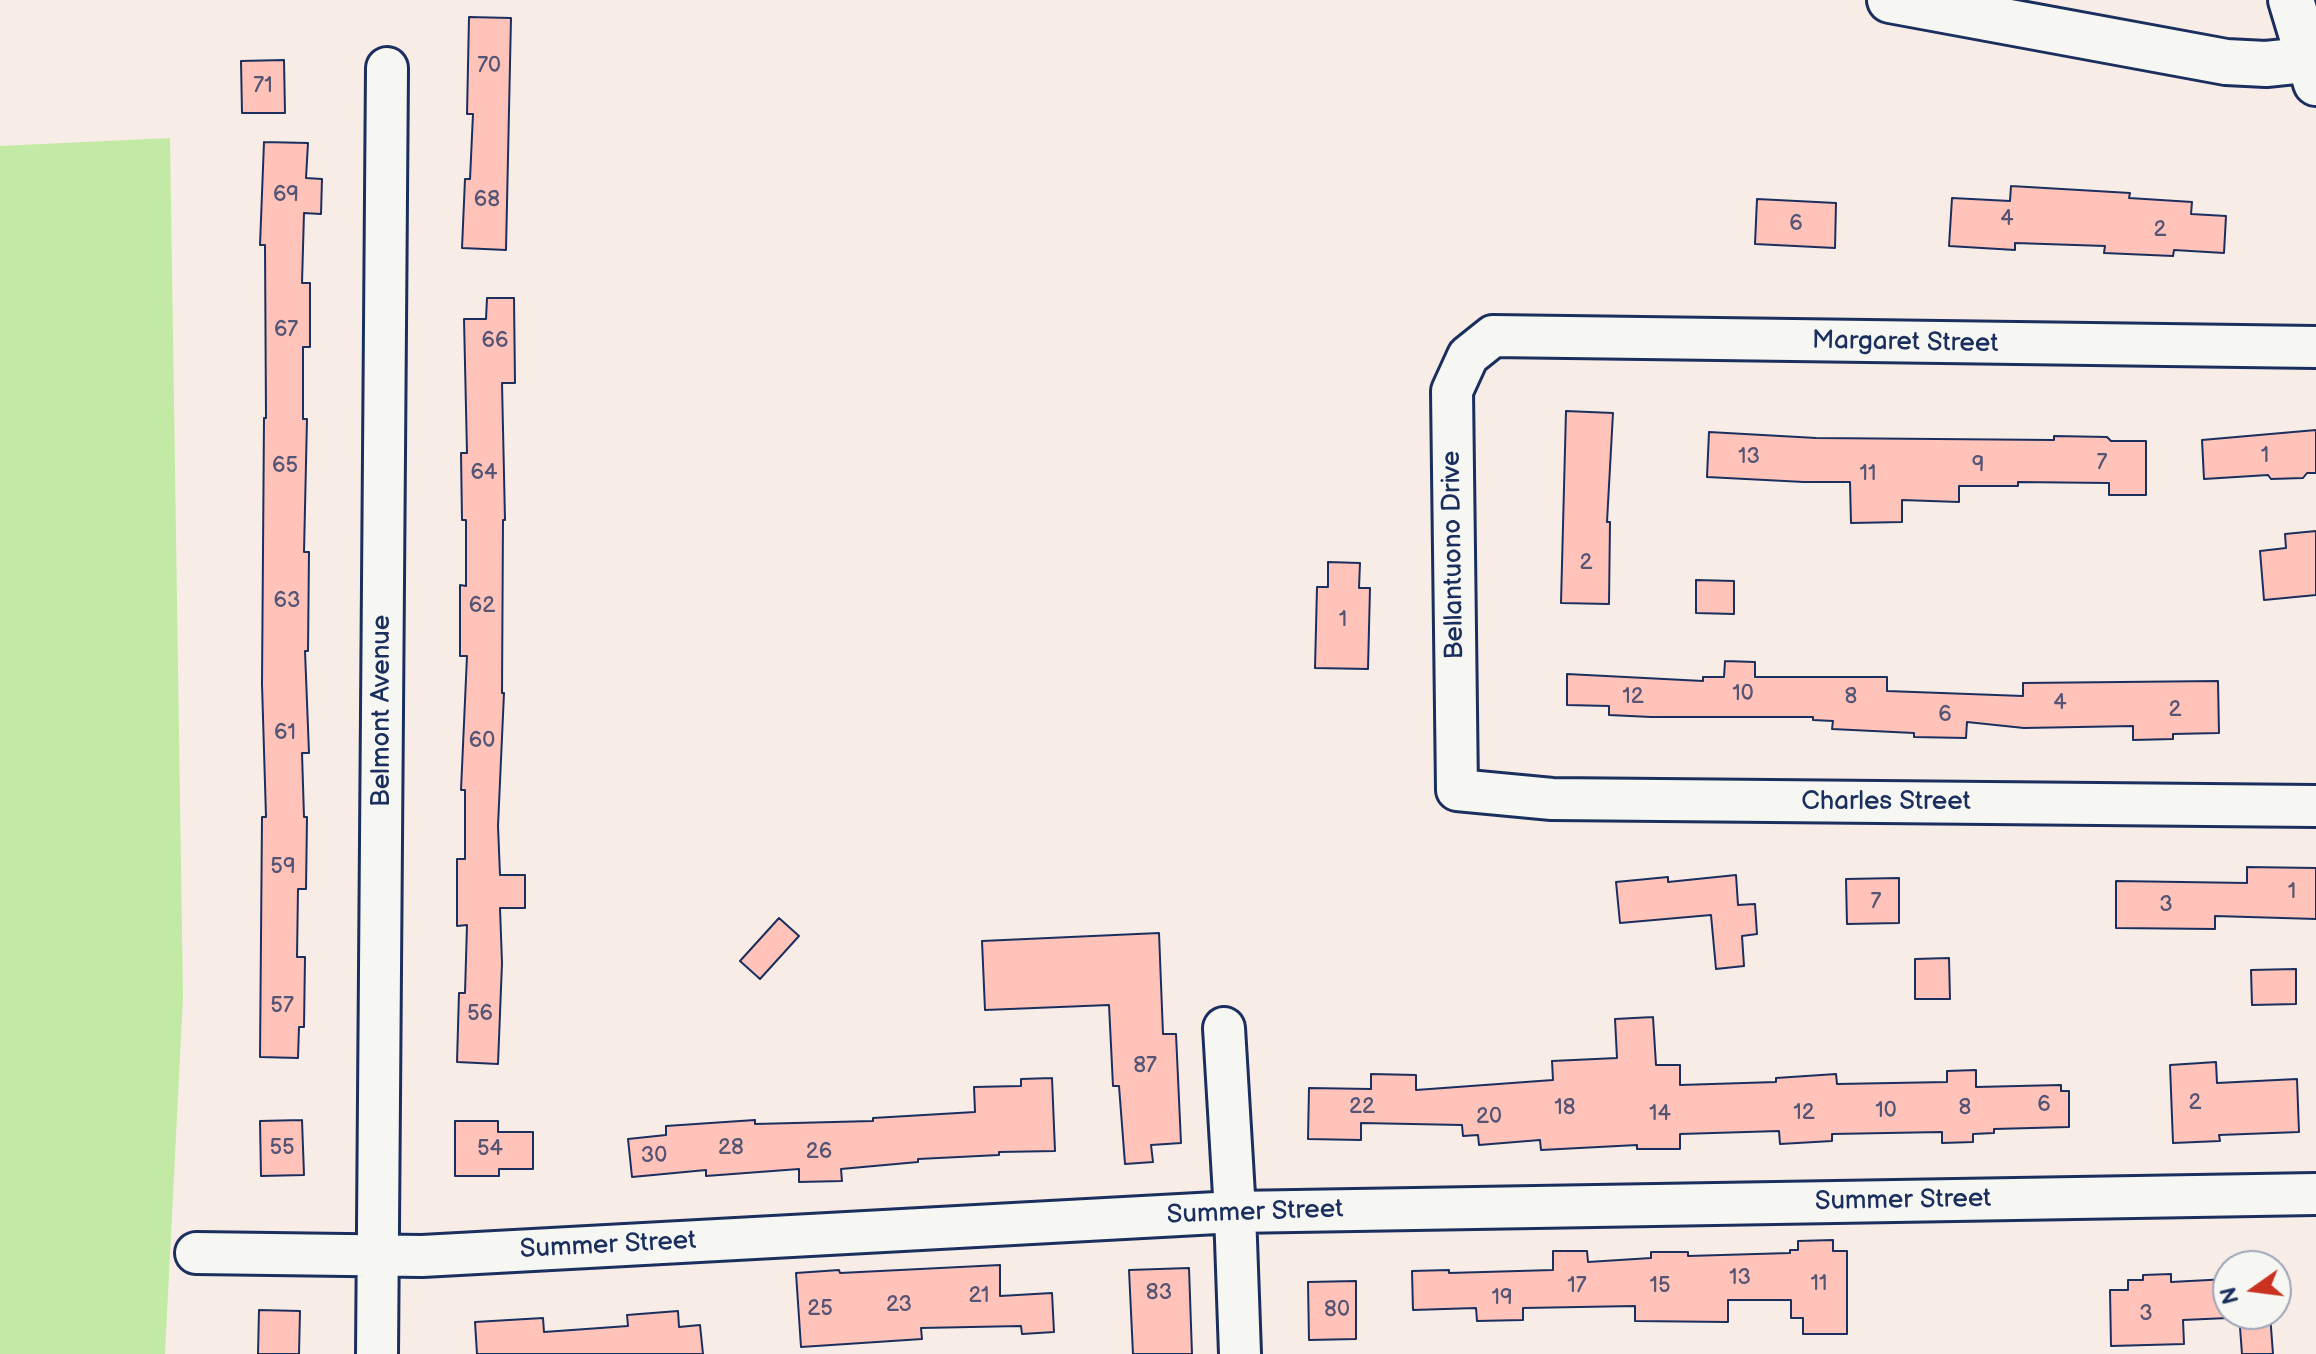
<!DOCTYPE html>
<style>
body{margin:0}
#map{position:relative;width:2316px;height:1354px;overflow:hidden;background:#f8ece7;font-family:"Balsamiq Sans",sans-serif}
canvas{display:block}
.north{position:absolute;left:2212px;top:1250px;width:80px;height:80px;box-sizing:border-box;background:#f6f6f2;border:2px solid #9ea6b7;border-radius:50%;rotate:256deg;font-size:22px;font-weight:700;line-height:32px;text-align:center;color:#1b2f5e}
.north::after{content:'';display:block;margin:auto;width:28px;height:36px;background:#c8321e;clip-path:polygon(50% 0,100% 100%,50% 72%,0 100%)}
</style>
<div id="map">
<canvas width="2316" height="1354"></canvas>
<div class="north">N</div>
</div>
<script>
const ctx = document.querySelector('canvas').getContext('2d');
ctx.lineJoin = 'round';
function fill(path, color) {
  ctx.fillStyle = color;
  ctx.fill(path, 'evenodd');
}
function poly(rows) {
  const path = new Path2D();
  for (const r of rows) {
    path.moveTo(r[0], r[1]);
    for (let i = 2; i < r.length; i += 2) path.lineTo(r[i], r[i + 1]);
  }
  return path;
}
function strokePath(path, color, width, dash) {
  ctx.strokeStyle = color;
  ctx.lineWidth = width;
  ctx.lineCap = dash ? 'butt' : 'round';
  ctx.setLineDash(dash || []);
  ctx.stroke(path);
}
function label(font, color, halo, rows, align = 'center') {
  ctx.font = font + ' "Balsamiq Sans",sans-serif';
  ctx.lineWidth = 8;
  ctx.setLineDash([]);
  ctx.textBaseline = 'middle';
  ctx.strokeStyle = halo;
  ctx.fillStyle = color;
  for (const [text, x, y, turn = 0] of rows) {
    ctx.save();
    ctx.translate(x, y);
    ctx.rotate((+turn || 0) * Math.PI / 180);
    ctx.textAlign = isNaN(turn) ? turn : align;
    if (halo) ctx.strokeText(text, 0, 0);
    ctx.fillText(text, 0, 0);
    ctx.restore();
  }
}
const green = poly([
 [170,138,183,997,165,1354,0,1354,0,146]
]);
const building = poly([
 [469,17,511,18,506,250,462,248,465,179,470,179,473,114,467,114,469,17],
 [284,60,285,113,242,113,241,61,284,60],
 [264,142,308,143,306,178,322,179,321,214,304,213,302,283,310,283,310,347,303,347,303,419,307,419,304,552,309,552,308,651,305,651,309,753,302,753,304,817,307,817,306,889,298,889,297,957,305,957,304,1027,299,1027,298,1058,260,1057,262,817,266,817,262,684,264,418,266,418,265,245,260,245,264,142],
 [2011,186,2130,193,2129,198,2192,202,2191,214,2226,216,2224,253,2174,250,2173,256,2104,253,2105,246,2015,243,2015,250,1949,246,1952,198,2010,201,2011,186],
 [1757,199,1836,203,1835,248,1755,244,1757,199],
 [487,298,514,298,515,383,502,383,505,520,503,520,502,693,504,693,498,826,500,875,525,875,525,908,500,908,502,963,498,1064,457,1062,459,993,465,993,467,925,457,926,457,859,465,859,465,790,461,790,467,656,460,656,460,585,466,586,466,520,462,520,461,453,467,453,464,319,486,319,487,298],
 [1566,411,1613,413,1607,522,1610,522,1609,604,1561,603,1566,411],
 [2316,430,2316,473,2307,473,2303,478,2271,479,2268,475,2204,479,2202,440,2316,430],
 [1709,432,1816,438,2054,440,2054,436,2107,437,2111,441,2146,441,2146,495,2109,495,2109,483,2018,482,2018,486,1959,486,1959,502,1902,500,1902,522,1851,523,1850,482,1804,482,1707,477,1709,432],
 [2316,531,2316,595,2264,600,2260,551,2286,548,2285,534,2316,531],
 [1328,562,1360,563,1359,588,1370,588,1368,669,1315,668,1317,587,1328,587,1328,562],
 [1696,580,1734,581,1734,614,1696,613,1696,580],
 [1725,661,1755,662,1755,677,1887,677,1887,691,2023,696,2023,683,2218,681,2219,733,2173,734,2173,739,2133,740,2133,726,2024,728,1967,722,1966,738,1914,737,1914,733,1832,729,1833,721,1813,720,1813,717,1651,717,1609,715,1609,706,1567,705,1567,674,1703,681,1703,677,1724,677,1725,661],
 [2247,867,2316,868,2316,919,2215,916,2215,929,2116,928,2116,881,2247,883,2247,867],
 [1736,875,1738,905,1755,904,1757,934,1742,936,1744,966,1716,969,1711,915,1620,923,1616,882,1668,877,1668,882,1736,875],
 [1899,878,1899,923,1847,924,1846,879,1899,878],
 [779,918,799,936,760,979,740,961,779,918],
 [1159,933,1163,1034,1176,1034,1181,1143,1151,1145,1153,1162,1125,1164,1119,1086,1113,1086,1109,1005,985,1010,982,941,1159,933],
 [1949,958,1950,999,1915,999,1915,959,1949,958],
 [2296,969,2296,1004,2252,1005,2251,970,2296,969],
 [1653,1017,1656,1065,1680,1065,1680,1085,1776,1082,1776,1078,1836,1074,1837,1084,1947,1082,1947,1071,1976,1070,1976,1087,2061,1085,2061,1091,2069,1091,2069,1127,1994,1129,1994,1133,1973,1134,1973,1142,1942,1143,1942,1132,1832,1134,1832,1141,1780,1144,1779,1131,1680,1134,1680,1149,1637,1149,1637,1145,1541,1150,1540,1140,1479,1145,1478,1135,1463,1136,1462,1125,1361,1123,1361,1140,1308,1139,1309,1088,1371,1089,1371,1074,1416,1075,1416,1090,1553,1080,1552,1061,1617,1058,1615,1019,1653,1017],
 [2216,1062,2217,1083,2297,1079,2299,1132,2219,1135,2220,1141,2173,1143,2170,1065,2216,1062],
 [1052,1078,1055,1151,999,1152,999,1155,918,1159,918,1162,841,1169,842,1181,799,1182,799,1169,706,1176,706,1170,632,1177,628,1139,666,1135,666,1126,755,1120,755,1124,873,1121,873,1118,975,1112,974,1087,1021,1086,1021,1079,1052,1078],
 [302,1120,304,1175,261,1176,260,1121,302,1120],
 [455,1121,498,1121,498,1132,533,1132,533,1169,499,1169,499,1176,455,1176,455,1121],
 [1833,1240,1833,1251,1847,1251,1847,1334,1803,1334,1803,1318,1791,1318,1791,1300,1728,1300,1728,1322,1635,1321,1635,1306,1523,1308,1523,1320,1477,1321,1476,1308,1413,1310,1412,1271,1449,1270,1449,1273,1553,1270,1553,1251,1587,1251,1588,1262,1651,1258,1651,1252,1688,1252,1688,1256,1790,1253,1790,1250,1798,1250,1798,1241,1833,1240],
 [1000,1265,1000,1296,1052,1293,1054,1332,1022,1334,1021,1326,921,1328,922,1339,801,1347,796,1273,839,1270,840,1273,1000,1265],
 [1189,1268,1192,1354,1133,1354,1129,1270,1189,1268],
 [2171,1274,2171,1282,2228,1279,2228,1318,2183,1320,2184,1344,2111,1346,2110,1290,2128,1290,2128,1280,2143,1280,2143,1275,2171,1274],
 [1356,1281,1356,1339,1309,1340,1308,1282,1356,1281],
 [259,1310,300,1311,299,1354,258,1354,259,1310],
 [678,1311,679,1327,700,1325,703,1354,477,1354,475,1322,543,1318,544,1332,628,1326,627,1315,678,1311],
 [2239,1314,2270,1314,2273,1354,2242,1354,2239,1314]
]);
const minor = poly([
 [2316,347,1493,336,1468,356,1452,391,1457,790,1552,799,2316,806],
 [1224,1028,1235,1212,1240,1354],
 [196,1253,422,1256,1235,1212,2316,1194],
 [377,1354,387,68]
]);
const secondary = poly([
 [2291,0,2316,83]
]);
const motorway = poly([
 [1890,0,2226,62,2266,64,2316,59]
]);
const numberNames = [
 ["70",489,66],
 ["71",263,86],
 ["69",286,195],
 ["68",487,200],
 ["4",2007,219],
 ["6",1796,224],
 ["2",2160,230],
 ["67",286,330],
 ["66",495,341],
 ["1",2265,456],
 ["13",1749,457],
 ["7",2102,463],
 ["9",1978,465],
 ["65",285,466],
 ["64",484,473],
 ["11",1868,474],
 ["2",1586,563],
 ["63",287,601],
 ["62",482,606],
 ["1",1343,620],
 ["10",1743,694],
 ["12",1633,697],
 ["8",1851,697],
 ["4",2060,703],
 ["2",2175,710],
 ["6",1945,715],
 ["61",285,733],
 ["60",482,741],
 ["59",283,867],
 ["1",2292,892],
 ["7",1876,902],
 ["3",2166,905],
 ["57",282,1006],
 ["56",480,1014],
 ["87",1145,1066],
 ["2",2195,1103],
 ["6",2044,1105],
 ["22",1362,1107],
 ["18",1565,1108],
 ["8",1965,1108],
 ["10",1886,1111],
 ["12",1804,1113],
 ["14",1660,1114],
 ["20",1489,1117],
 ["55",282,1148],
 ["28",731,1148],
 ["54",490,1149],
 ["26",819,1152],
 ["30",654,1156],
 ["13",1740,1278],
 ["11",1819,1284],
 ["17",1577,1286],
 ["15",1660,1286],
 ["83",1159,1293],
 ["21",979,1296],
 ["19",1502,1298],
 ["23",899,1305],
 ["25",820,1309],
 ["80",1337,1310],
 ["3",2146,1314]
];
const streetNames = [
 ["Margaret Street",1905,343,1],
 ["Bellantuono Drive",1454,555,-91],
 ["Belmont Avenue",382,711,-90],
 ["Charles Street",1886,802],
 ["Summer Street",1903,1201,-1],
 ["Summer Street",1255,1213,-2],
 ["Summer Street",608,1246,-3]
];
fill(green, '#c2eaa5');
fill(building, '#ffc3ba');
strokePath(building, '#1b2f5e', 2);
strokePath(minor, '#1b2f5e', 46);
strokePath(secondary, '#1b2f5e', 50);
strokePath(motorway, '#1b2f5e', 50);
strokePath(minor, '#f6f6f2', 40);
strokePath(secondary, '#f6f6f2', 44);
strokePath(motorway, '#f6f6f2', 44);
label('22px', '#545475', null, numberNames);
label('26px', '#1b2f5e', '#f6f6f2', streetNames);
</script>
